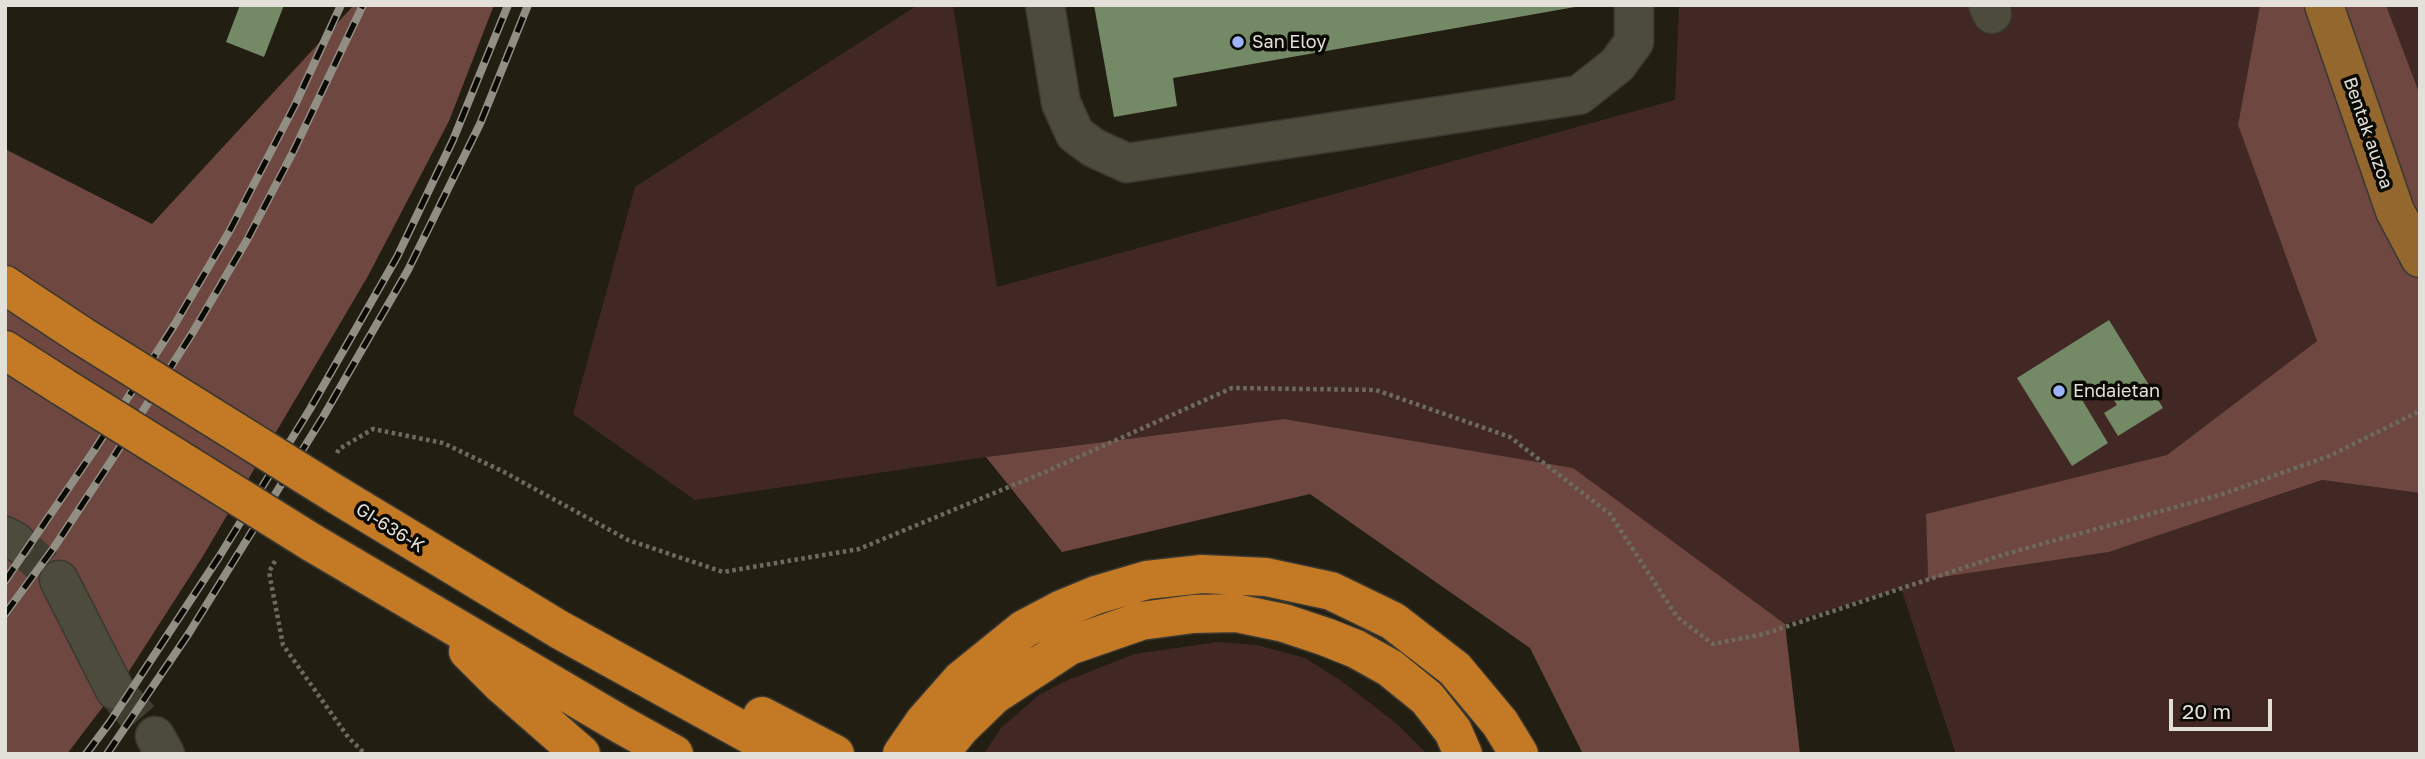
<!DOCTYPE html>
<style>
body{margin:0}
#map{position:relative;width:2425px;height:759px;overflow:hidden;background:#221f12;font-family:"Golos Text",sans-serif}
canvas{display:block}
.frame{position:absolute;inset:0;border:7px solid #e2e0d8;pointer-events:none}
.scale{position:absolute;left:2169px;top:699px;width:103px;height:32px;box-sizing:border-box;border:4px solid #e2e0d8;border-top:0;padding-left:9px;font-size:21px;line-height:24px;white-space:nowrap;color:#e2e0d8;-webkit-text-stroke:5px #0a0904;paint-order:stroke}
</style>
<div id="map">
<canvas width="2425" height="759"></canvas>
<div class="frame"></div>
<div class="scale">20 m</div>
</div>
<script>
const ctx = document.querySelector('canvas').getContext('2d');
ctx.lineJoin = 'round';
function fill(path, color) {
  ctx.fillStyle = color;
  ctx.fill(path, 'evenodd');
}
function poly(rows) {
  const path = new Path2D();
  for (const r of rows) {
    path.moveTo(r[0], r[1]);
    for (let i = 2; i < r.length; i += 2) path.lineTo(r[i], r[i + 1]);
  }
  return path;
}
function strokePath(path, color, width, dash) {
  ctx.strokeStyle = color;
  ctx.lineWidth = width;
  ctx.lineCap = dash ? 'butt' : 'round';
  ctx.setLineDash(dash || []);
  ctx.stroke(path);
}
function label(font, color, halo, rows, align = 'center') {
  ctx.font = font + ' "Golos Text",sans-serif';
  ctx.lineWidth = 7;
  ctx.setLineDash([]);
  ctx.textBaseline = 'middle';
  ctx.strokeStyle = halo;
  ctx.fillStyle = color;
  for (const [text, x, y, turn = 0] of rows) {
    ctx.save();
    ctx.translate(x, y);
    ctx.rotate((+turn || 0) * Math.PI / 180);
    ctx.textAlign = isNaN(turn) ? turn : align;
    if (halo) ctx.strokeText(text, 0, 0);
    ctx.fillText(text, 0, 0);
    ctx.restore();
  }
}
const green = poly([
 [918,5,953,5,997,287,1675,100,1679,5,2260,5,2238,125,2317,341,2167,455,1926,514,1928,578,2109,552,2322,480,2420,493,2420,754,1956,754,1901,588,1785,624,1572,468,1284,419,986,457,695,500,573,414,635,187],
 [2386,5,2420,5,2420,95],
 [1218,642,1257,645,1305,658,1340,680,1396,723,1427,754,984,754,1001,728,1039,695,1068,680,1135,654]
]);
const forest = poly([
 [354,5,494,5,449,121,368,276,203,556,124,679,67,754,5,754,5,149,152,224],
 [2260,5,2386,5,2420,95,2420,493,2322,480,2109,552,1928,579,1926,514,2167,455,2317,341,2238,125],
 [1284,419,1573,468,1785,624,1800,754,1583,754,1530,648,1310,494,1062,552,986,457]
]);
const building = poly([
 [240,5,284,5,264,57,226,42],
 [1094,5,1575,5,1575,7,1173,78,1177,106,1114,117],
 [2109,320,2163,408,2118,436,2104,413,2117,405,2104,384,2081,398,2108,443,2072,466,2017,378]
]);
const minorTunnel = poly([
 [16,542,59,580],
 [115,690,155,736]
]);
const path = poly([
 [337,453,339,449,373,429,443,443,504,472,628,540,723,572,859,549,1045,472,1232,388,1376,390,1510,437,1610,514,1677,617,1713,644,1764,634,2002,555,2223,494,2329,456,2420,411],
 [275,561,269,572,283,645,348,737,365,754]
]);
const minor = poly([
 [1045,5,1061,103,1075,134,1094,148,1127,163,1579,95,1617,65,1634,42,1634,5],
 [1988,5,1992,14],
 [5,536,16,542],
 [59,580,115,690],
 [155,736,165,754]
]);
const major = poly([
 [2324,5,2395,211,2420,258]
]);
const highway = poly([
 [5,285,82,336],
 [5,350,63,387],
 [337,495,560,630,785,754],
 [311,542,620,724,674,754],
 [468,651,502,685,581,754],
 [762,716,835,754],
 [902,754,924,722,961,680,1024,629,1062,609,1096,595,1147,580,1202,574,1266,577,1331,591,1393,621,1455,669,1500,723,1519,754],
 [939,754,961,727,994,695,1069,646,1141,621,1193,614,1236,613,1284,623,1326,637,1356,649,1390,668,1427,698,1453,731,1463,754]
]);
const rail = poly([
 [5,581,93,452,175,324,229,232,295,105,341,5],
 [5,614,55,546,111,461,193,332,247,240,293,152,363,5],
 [86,754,110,722,219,557,310,409,397,257,453,140,508,5],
 [107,754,189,633,323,417,408,270,480,124,528,5]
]);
const highwayBridge = poly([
 [82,336,337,495],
 [63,387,311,542]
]);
const markers = [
 [1238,42,7,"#9db4fd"],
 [2059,391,7,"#9db4fd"]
];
const poiNames = [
 ["San Eloy",1252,42],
 ["Endaietan",2073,391]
];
const streetNames = [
 ["Bentak auzoa",2368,133,71],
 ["GI-636-K",390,528,32]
];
fill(green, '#422824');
fill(forest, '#6f4741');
fill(building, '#748966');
strokePath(minorTunnel, '#3f3c30', 38, [38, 19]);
strokePath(minor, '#3a3830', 41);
strokePath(major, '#3a3830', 41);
strokePath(highway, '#3a3830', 41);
strokePath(path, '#6d6b5f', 4.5, [3.5, 3.5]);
strokePath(minor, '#4d4b3c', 38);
strokePath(major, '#94672e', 38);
strokePath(highway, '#c47924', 38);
strokePath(rail, '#918e84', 8);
strokePath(rail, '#0a0904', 5, [16]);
strokePath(highwayBridge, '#3a3830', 41, []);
strokePath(highwayBridge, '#c47924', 38);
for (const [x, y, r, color] of markers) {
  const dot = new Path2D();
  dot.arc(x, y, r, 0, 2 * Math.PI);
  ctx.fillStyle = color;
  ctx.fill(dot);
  strokePath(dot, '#0a0904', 2.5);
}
label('18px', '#e2e0d8', '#0a0904', poiNames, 'left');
label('18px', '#e2e0d8', '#0a0904', streetNames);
</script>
